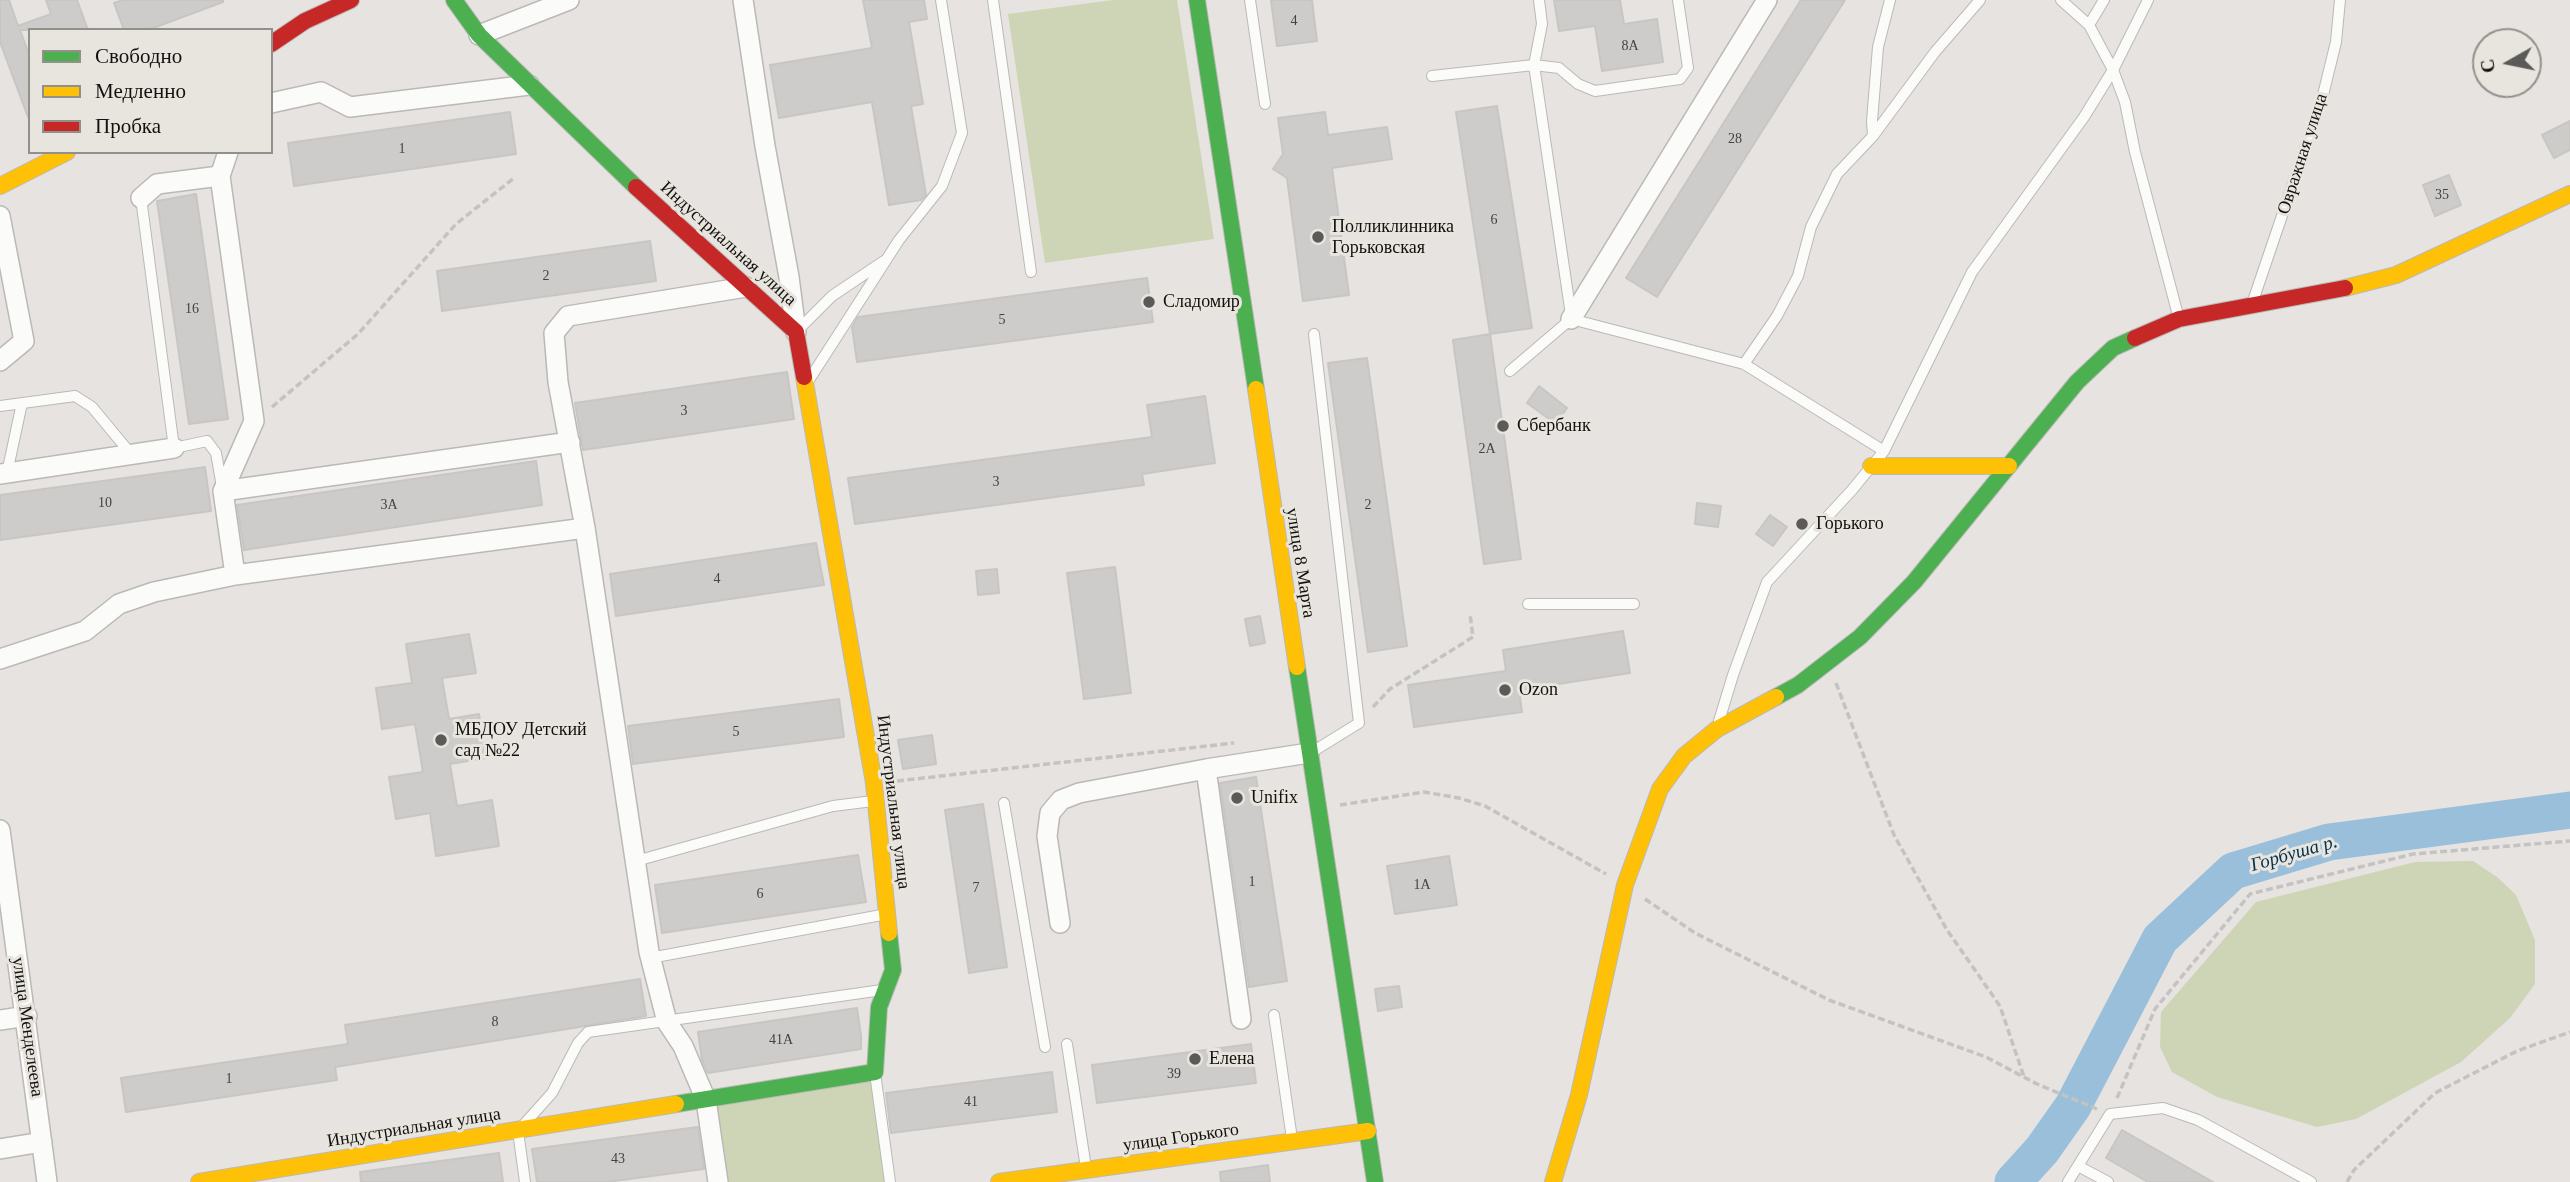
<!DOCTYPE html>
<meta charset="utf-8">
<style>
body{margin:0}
#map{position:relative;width:2570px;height:1182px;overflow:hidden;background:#e6e3e0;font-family:Georgia,serif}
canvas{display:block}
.legend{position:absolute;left:28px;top:28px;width:245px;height:126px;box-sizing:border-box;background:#e8e4de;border:2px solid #92908b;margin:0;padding:9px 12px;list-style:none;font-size:21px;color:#12110f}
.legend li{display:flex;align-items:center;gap:14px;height:35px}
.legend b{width:35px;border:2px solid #92908b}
.north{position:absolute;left:2472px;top:28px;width:70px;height:70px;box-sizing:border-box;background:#e8e4de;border:2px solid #92908b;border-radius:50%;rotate:261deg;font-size:19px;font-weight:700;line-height:28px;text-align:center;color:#12110f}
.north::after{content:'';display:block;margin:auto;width:24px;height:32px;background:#5c5a58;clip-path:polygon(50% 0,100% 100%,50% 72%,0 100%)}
</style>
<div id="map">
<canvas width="2570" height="1182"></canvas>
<ul class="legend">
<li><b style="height:9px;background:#4caf50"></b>Свободно</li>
<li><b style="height:9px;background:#ffc107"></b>Медленно</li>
<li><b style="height:9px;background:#c62828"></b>Пробка</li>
</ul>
<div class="north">С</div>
</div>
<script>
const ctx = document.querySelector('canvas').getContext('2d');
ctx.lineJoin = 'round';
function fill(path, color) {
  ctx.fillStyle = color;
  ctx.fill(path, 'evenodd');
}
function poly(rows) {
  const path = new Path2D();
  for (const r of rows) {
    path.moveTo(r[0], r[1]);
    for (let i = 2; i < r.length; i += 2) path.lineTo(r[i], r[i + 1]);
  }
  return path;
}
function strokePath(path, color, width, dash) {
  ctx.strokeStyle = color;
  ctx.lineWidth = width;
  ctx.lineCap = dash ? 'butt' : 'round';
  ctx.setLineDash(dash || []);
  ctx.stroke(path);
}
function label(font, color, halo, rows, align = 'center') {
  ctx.font = font + ' Georgia,serif';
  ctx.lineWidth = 6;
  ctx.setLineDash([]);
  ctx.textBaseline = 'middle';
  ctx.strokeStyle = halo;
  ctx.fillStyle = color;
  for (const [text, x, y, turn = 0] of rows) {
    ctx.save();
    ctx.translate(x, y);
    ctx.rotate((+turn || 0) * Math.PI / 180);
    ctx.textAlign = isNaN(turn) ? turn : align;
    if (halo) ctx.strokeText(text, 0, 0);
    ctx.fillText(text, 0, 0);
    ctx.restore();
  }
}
const green = poly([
 [1113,0,1177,0,1214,239,1045,263,1008,14],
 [2473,861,2497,877,2516,895,2535,940,2535,984,2510,1018,2461,1062,2356,1119,2317,1127,2217,1097,2172,1072,2160,1047,2161,1012,2256,902,2415,862],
 [875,1072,890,1182,718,1182,706,1100]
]);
const river = poly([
 [2013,1182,2042,1150,2073,1106,2160,939,2233,871,2329,842,2570,810]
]);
const building = poly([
 [0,0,9,0,18,26,51,14,46,0,77,0,88,30,20,30,30,57,30,117,28,117,0,42,0,0],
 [123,0,223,0,223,2,148,30,124,30,114,3,123,0],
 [863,0,924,0,927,19,909,22,923,104,911,106,926,195,921,200,889,205,872,102,779,118,770,65,872,48,863,0],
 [1271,0,1312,0,1317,41,1277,46,1271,0],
 [1554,0,1620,0,1624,24,1657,19,1663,62,1602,71,1595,26,1559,31,1554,0],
 [1801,0,1845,0,1657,297,1626,278,1801,0],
 [1497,106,1532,328,1490,334,1456,112,1497,106],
 [510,112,516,154,294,186,288,143,510,112],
 [1325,112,1328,135,1387,127,1392,159,1332,168,1349,295,1303,301,1287,178,1273,169,1283,154,1278,118,1325,112],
 [2570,121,2570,150,2554,158,2542,135,2570,121],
 [2449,175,2461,205,2435,216,2423,185,2449,175],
 [196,194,228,419,189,424,157,201,196,194],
 [650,241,656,281,442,311,437,271,650,241],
 [1147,278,1153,322,857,362,852,327,858,317,1147,278],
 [1490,334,1521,559,1484,564,1453,340,1490,334],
 [1367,358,1407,646,1368,652,1328,363,1367,358],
 [787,372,794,419,583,450,575,403,787,372],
 [1539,386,1567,408,1556,424,1527,403,1539,386],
 [1205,396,1215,463,1142,474,1144,485,855,524,848,478,1152,437,1147,405,1205,396],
 [536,461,542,505,244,550,237,505,536,461],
 [205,467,211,511,0,540,0,495,205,467],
 [1697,503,1721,506,1718,527,1695,524,1697,503],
 [1770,515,1787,527,1773,546,1756,534,1770,515],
 [816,543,824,585,616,616,610,574,816,543],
 [1115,567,1131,693,1084,699,1067,573,1115,567],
 [997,569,999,593,978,595,976,571,997,569],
 [1260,616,1265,643,1250,646,1245,619,1260,616],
 [1623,631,1630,673,1519,690,1522,712,1414,727,1408,685,1506,671,1503,650,1623,631],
 [469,634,476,673,442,678,449,719,479,714,486,758,450,764,457,806,492,800,499,846,436,856,430,813,396,819,389,777,423,772,415,724,382,729,376,688,412,683,406,644,469,634],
 [839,699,844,737,633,764,628,726,839,699],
 [932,735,936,764,903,769,898,740,932,735],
 [1256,777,1287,981,1249,987,1220,783,1256,777],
 [983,804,1007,967,969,973,945,810,983,804],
 [858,855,866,902,662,933,655,885,858,855],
 [1449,856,1457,905,1395,914,1387,866,1449,856],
 [640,979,646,1016,335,1067,337,1080,126,1112,121,1078,348,1044,345,1025,640,979],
 [1399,986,1402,1007,1378,1011,1375,989,1399,986],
 [857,1008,861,1036,861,1049,708,1073,702,1060,698,1032,857,1008],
 [1251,1044,1256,1083,1097,1103,1092,1065,1251,1044],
 [1052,1072,1057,1112,891,1133,886,1093,1052,1072],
 [698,1127,704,1169,607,1182,537,1182,532,1149,698,1127],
 [2122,1130,2213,1182,2148,1182,2106,1158,2122,1130],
 [499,1153,503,1182,361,1182,360,1172,499,1153],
 [1268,1165,1270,1182,1221,1182,1220,1172,1268,1165]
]);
const path = poly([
 [272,407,358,334,456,224,514,178],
 [1836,683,1894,835,1947,930,2000,1006,2024,1077],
 [1373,707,1390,689,1473,637,1470,614],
 [897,781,1234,743],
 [1340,805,1424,792,1459,798,1485,806,1606,874],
 [1645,899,1695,933,1829,1000,1986,1057,2037,1084,2097,1109],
 [2117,1098,2155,1009,2250,894,2413,854,2570,841],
 [2347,1182,2354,1170,2435,1093,2517,1051,2570,1032]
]);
const lane = poly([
 [993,0,1031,272],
 [1250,0,1265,104],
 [1539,0,1542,24,1534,65,1571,315],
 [2148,0,2113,70,2125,102,2135,152,2179,319],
 [2089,25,2104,0],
 [1432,76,1534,65,1559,68,1578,84,1595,91,1680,79,1688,68,1678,0],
 [1873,136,1872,121,1878,47,1890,0],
 [141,198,174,448,207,441,216,453,222,487],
 [2253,301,2323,95,2336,42,2340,0],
 [798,330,832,296,884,261],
 [1744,364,1777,316,1798,276,1811,227,1837,174,1873,136,1935,52,1980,0],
 [1510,371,1571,319,1744,364,1884,451],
 [809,380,899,240,942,186,962,133,941,0],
 [0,406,75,396,92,407,131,454],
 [7,473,22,403],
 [1528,604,1634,604],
 [1719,721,1733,675,1767,582,1852,490,1884,451,1972,272,2084,117,2113,70,2089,25,2061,0],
 [1312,752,1359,723,1314,334],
 [1004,803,1045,1047],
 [636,861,833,806,873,801],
 [650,958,887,914],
 [1274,1015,1292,1139],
 [1067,1044,1086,1168],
 [875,1073,890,1182],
 [2078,1166,2108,1182],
 [525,1182,518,1131,552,1093,578,1043,588,1032,882,990],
 [2068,1182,2110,1114,2163,1108,2198,1120,2311,1182]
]);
const street = poly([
 [743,0,765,146,789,277,796,332],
 [479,35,569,0],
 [271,103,321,92,350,107,529,85],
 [141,198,157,184,220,176],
 [0,216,24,341,0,361],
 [1571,319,1767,0],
 [570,442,223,491,235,575,585,528],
 [0,474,174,448],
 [223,491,254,421,220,176,228,152],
 [0,659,85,631,119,604,154,592,235,575],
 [1206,769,1241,1019],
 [0,830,47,1182],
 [1060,923,1047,836,1050,813,1061,800,1079,793,1206,769,1309,753],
 [0,1020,27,1016],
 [0,1149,42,1142],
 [718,1182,706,1100,683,1046,667,1022,649,952,585,528,558,382,554,333,568,316,746,287]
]);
const fast = poly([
 [454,0,479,35,636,187],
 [1197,0,1256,389],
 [1297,667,1375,1182],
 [1776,697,1798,685,1860,637,1914,582,2077,382,2113,348,2135,338],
 [676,1104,875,1072,879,1007,893,970,889,933]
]);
const slow = poly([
 [0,186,67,152],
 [2345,288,2396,275,2570,194],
 [804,377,874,783,889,933],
 [1256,389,1297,667],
 [1871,466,2009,466],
 [199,1182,676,1104],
 [999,1182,1368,1131],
 [1553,1182,1579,1095,1625,885,1660,789,1684,756,1717,729,1776,697]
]);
const jam = poly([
 [271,44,305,21,351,0],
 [636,187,796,332,804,377],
 [2135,338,2179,319,2345,288]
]);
const markers = [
 [1318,237,7,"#5c5a58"],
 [1149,302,7,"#5c5a58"],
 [1503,426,7,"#5c5a58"],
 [1802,524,7,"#5c5a58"],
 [1505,690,7,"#5c5a58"],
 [441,740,7,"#5c5a58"],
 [1237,798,7,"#5c5a58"],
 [1195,1059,7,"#5c5a58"]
];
const numberNames = [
 ["4",1294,21],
 ["8А",1630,46],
 ["28",1735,139],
 ["1",402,149],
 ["35",2442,195],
 ["6",1494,220],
 ["2",546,276],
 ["16",192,309],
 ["5",1002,320],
 ["3",684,411],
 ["2А",1487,449],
 ["3",996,482],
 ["10",105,503],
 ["3А",389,505],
 ["2",1368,505],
 ["4",717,579],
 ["5",736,732],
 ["1",1252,882],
 ["1А",1422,885],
 ["7",976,888],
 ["6",760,894],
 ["8",495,1022],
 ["41А",781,1040],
 ["39",1174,1074],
 ["1",229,1079],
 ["41",971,1102],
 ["43",618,1159]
];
const streetNames = [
 ["Овражная улица",2303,154,-72],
 ["Индустриальная улица",728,244,42],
 ["улица 8 Марта",1300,563,81],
 ["Индустриальная улица",893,802,83],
 ["улица Менделеева",27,1027,82],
 ["Индустриальная улица",414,1128,-9],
 ["улица Горького",1181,1138,-8]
];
const poiNames = [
 ["Полликлинника",1332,227],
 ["Горьковская",1332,248],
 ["Сладомир",1163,302],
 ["Сбербанк",1517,426],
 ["Горького",1816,524],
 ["Ozon",1519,690],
 ["МБДОУ Детский",455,730],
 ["сад №22",455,751],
 ["Unifix",1251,798],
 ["Елена",1209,1059]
];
const waterNames = [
 ["Горбуша р.",2294,854,-16]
];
fill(green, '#cdd5b6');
strokePath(river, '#9abfdb', 37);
fill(building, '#ceccca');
strokePath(building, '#c8c6c3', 2);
strokePath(lane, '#bbb9b6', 12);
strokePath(street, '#bbb9b6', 22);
strokePath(fast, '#bbb9b6', 18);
strokePath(slow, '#bbb9b6', 18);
strokePath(jam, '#bbb9b6', 18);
strokePath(path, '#c3c3c2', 3.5, [7, 3.5]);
strokePath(lane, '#fbfbfa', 10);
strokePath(street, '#fbfbfa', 19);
strokePath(fast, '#4caf50', 16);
strokePath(slow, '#ffc107', 16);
strokePath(jam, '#c62828', 16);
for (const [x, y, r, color] of markers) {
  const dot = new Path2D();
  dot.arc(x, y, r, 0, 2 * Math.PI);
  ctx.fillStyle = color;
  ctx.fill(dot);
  strokePath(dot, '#e8e4de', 2.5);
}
label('14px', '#434240', null, numberNames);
label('18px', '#12110f', '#e8e4de', streetNames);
label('18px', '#12110f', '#e8e4de', poiNames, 'left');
label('italic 19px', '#03304b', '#e8e4de', waterNames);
</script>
